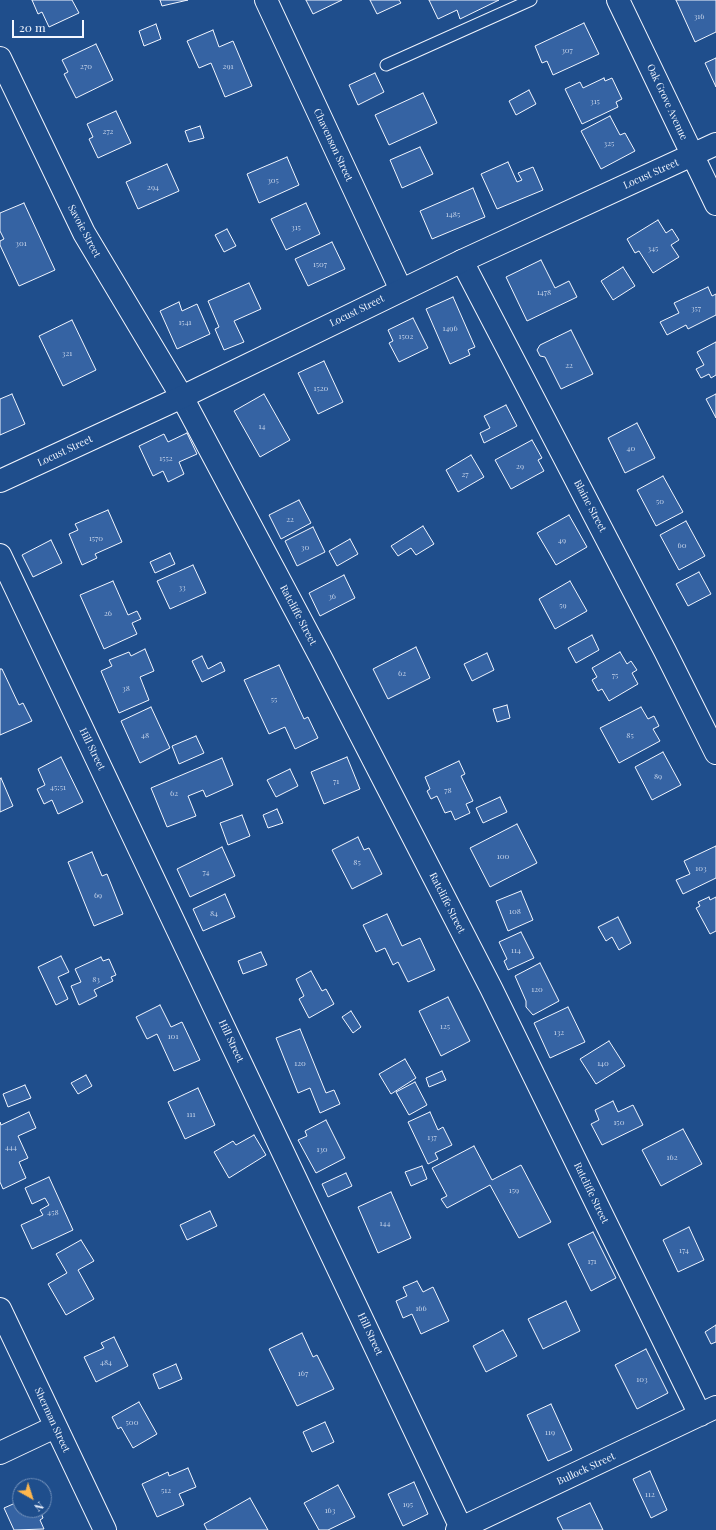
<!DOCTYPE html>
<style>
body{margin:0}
#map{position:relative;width:716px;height:1530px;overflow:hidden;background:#1f4e8c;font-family:"Playfair Display",serif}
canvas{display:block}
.north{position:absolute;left:12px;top:1478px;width:40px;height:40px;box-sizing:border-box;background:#1f4e8c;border:1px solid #7391ba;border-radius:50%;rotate:141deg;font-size:11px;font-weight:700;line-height:16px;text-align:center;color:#f2f6ff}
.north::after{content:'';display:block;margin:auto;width:14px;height:18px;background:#ffb74d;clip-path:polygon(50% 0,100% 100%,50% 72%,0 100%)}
.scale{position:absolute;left:12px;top:20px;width:72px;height:18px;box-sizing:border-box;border:2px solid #f2f6ff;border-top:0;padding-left:5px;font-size:12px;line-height:14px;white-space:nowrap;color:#f2f6ff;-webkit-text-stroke:3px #1f4e8c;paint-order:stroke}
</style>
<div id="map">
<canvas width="716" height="1530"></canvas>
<div class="north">N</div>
<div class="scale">20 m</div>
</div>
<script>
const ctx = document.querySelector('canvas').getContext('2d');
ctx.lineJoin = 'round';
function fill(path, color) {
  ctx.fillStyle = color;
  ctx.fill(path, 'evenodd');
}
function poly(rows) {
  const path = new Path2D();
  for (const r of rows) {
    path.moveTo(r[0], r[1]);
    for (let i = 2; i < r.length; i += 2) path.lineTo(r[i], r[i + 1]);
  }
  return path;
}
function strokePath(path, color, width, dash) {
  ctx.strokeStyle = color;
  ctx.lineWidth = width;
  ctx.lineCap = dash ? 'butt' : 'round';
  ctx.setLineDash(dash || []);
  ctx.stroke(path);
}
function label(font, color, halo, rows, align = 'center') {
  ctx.font = font + ' "Playfair Display",serif';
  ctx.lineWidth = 3;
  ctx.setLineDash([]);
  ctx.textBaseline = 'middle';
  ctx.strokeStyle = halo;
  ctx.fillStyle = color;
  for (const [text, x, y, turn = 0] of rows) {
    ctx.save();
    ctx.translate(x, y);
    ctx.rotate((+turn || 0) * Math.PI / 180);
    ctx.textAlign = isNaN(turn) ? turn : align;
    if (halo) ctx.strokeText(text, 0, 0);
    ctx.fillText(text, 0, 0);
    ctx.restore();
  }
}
const building = poly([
 [32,0,72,0,79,13,49,27,42,12,38,14,32,0],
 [160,0,188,0,162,6,160,0],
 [306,0,342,0,313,14,306,0],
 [370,0,399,0,401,3,377,14,370,0],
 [429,0,499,0,460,19,457,10,438,19,429,0],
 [676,0,716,0,716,32,695,42,676,0],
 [584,23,599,54,553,75,547,61,542,63,535,46,584,23],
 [156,24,161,39,144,46,139,31,156,24],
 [213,30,219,47,233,41,252,86,225,97,211,63,199,68,187,41,213,30],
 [96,44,113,80,76,98,64,74,68,72,62,60,96,44],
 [716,58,716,87,705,63,716,58],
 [375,73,384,92,358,105,349,85,375,73],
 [604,78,605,81,612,78,622,99,616,102,618,107,582,124,565,89,580,82,583,88,604,78],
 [529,90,536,104,516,115,509,101,529,90],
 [423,93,437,123,389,145,375,115,423,93],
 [116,111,131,143,98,158,89,139,93,137,87,124,116,111],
 [610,116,620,135,625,133,635,151,601,169,581,131,610,116],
 [200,126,204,138,189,142,185,131,200,126],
 [420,147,433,174,402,188,390,160,420,147],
 [287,157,299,185,259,203,247,174,287,157],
 [508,162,517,182,522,180,518,173,533,167,543,190,497,209,481,174,508,162],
 [167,164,179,191,138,209,126,182,167,164],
 [473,188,485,217,432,239,420,211,473,188],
 [24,203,55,270,19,286,0,245,0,241,4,239,0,231,0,213,24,203],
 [306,203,320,234,286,250,271,219,306,203],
 [658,220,666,233,672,229,679,240,671,245,679,257,653,273,639,251,635,253,627,239,658,220],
 [227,229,236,246,224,252,215,235,227,229],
 [332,242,345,269,308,286,295,259,332,242],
 [541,260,555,288,569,281,577,297,527,321,506,277,541,260],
 [623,267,635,286,613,300,601,281,623,267],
 [249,283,261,309,234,321,244,342,224,350,215,329,219,327,208,301,249,283],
 [708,287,712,296,716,294,716,315,688,329,686,325,667,335,660,322,679,313,674,303,708,287],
 [453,297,475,347,468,350,470,355,450,364,426,309,453,297],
 [179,302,182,311,197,304,210,334,177,349,160,311,179,302],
 [413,318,428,348,399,362,389,343,393,341,388,330,413,318],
 [72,320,96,370,63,386,39,336,72,320],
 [571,330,593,374,561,389,545,357,540,356,537,350,540,345,571,330],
 [716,342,716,375,711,378,709,374,701,378,696,369,704,365,697,352,716,342],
 [324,361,343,402,318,414,298,373,324,361],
 [12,394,25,424,0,435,0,399,12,394],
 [264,394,290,440,260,457,234,411,264,394],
 [716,394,716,418,706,399,716,394],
 [506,405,517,426,484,443,480,433,490,428,484,416,506,405],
 [637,423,655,458,625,473,608,438,637,423],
 [187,433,197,454,179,462,184,474,168,482,163,471,153,476,139,446,164,434,168,442,187,433],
 [532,440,542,458,538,460,544,471,511,489,495,460,532,440],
 [471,455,484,477,458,492,446,470,471,455],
 [663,476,683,512,656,526,637,490,663,476],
 [299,500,311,523,281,539,269,515,299,500],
 [108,510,122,542,95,554,97,558,82,565,69,534,78,530,75,524,108,510],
 [569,515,587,547,556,565,537,533,569,515],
 [686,521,705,556,679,570,660,535,686,521],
 [423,526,434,544,416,555,411,548,398,556,391,546,423,526],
 [313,527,325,552,297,566,285,541,313,527],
 [350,539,358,554,337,566,329,551,350,539],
 [51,540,62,563,33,577,22,555,51,540],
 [170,553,175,564,155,573,150,562,170,553],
 [193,565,206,593,170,609,157,581,193,565],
 [699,572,711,594,688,606,676,584,699,572],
 [344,575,355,598,320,616,309,593,344,575],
 [113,581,128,615,137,611,141,619,132,623,137,634,104,649,80,595,113,581],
 [570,581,587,611,555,629,539,599,570,581],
 [592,635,599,650,576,663,568,648,592,635],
 [416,647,430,678,388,699,373,669,416,647],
 [145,649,154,671,140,677,149,700,119,713,101,671,112,666,109,660,129,652,131,656,145,649],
 [620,652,627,664,631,661,637,670,632,673,638,684,609,701,602,689,598,691,592,680,597,677,592,668,620,652],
 [487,653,494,670,472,681,464,664,487,653],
 [202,656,208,669,221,662,225,671,202,682,192,661,202,656],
 [279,665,304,719,308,717,318,738,295,749,285,727,269,734,244,680,279,665],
 [0,669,2,669,19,705,23,703,32,721,0,735,0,669],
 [507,705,510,718,497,722,493,709,507,705],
 [151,707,170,748,140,763,121,721,151,707],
 [641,707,648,719,654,716,659,726,653,729,660,741,619,763,600,728,641,707],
 [196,736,204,753,179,764,172,746,196,736],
 [663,752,681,785,652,800,635,767,663,752],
 [61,757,83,802,58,814,52,800,44,804,37,789,45,785,38,769,61,757],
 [347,757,360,789,324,804,311,772,347,757],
 [222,758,233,785,206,797,203,790,188,796,196,816,167,827,151,788,222,758],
 [459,761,465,774,461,776,473,801,466,804,470,813,455,820,451,811,445,813,437,796,431,799,427,791,430,789,425,777,459,761],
 [290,769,298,786,276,797,267,780,290,769],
 [1,778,13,806,0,812,0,779,1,778],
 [500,797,507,812,483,823,476,808,500,797],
 [277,809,283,823,268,828,263,815,277,809],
 [242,815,250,836,228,845,220,823,242,815],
 [517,824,537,863,490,887,470,848,517,824],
 [358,837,364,850,369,848,382,874,352,889,332,850,358,837],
 [716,846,716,878,683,894,676,880,690,874,684,861,716,846],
 [222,847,235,876,190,897,177,869,222,847],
 [92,852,102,876,107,874,123,914,94,926,68,862,92,852],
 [521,891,533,920,508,931,496,901,521,891],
 [225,894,235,917,203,931,193,909,225,894],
 [709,897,710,900,716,897,716,931,710,934,696,908,700,906,698,902,709,897],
 [387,914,402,946,420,938,435,970,408,982,398,962,393,965,385,948,376,952,363,925,387,914],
 [618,917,631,943,619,950,612,937,606,941,598,927,618,917],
 [521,932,534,958,508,970,504,961,507,959,499,942,521,932],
 [261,952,267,965,243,974,238,961,261,952],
 [61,956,69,972,58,977,68,999,56,1005,38,967,61,956],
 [101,957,103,961,109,959,116,975,111,977,113,981,94,990,97,996,79,1005,71,986,81,982,75,969,101,957],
 [540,963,559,1001,533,1015,526,1007,526,1001,515,976,540,963],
 [311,971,322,991,326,989,334,1004,309,1018,299,999,304,996,296,979,311,971],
 [448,997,470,1041,441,1056,419,1011,448,997],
 [160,1005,171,1027,182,1022,200,1060,174,1071,157,1034,147,1039,136,1017,160,1005],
 [568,1007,585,1042,550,1058,534,1023,568,1007],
 [351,1011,361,1027,353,1033,342,1017,351,1011],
 [300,1029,326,1093,334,1090,340,1104,320,1113,310,1088,298,1093,276,1038,300,1029],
 [609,1041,625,1066,596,1084,580,1059,609,1041],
 [405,1059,416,1078,391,1094,379,1074,405,1059],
 [442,1071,446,1080,429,1087,426,1078,442,1071],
 [86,1075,92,1086,78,1094,71,1083,86,1075],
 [415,1082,427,1105,409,1115,396,1092,415,1082],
 [25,1085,31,1098,8,1107,3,1094,25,1085],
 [198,1088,215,1125,185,1139,168,1102,198,1088],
 [613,1101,618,1112,633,1105,643,1125,602,1145,591,1124,599,1120,595,1110,613,1101],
 [29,1112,36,1128,18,1136,28,1158,19,1162,26,1178,3,1189,0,1182,0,1122,1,1125,29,1112],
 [430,1112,438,1130,443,1127,452,1145,435,1153,438,1159,428,1164,408,1122,430,1112],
 [326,1120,345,1158,316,1173,298,1140,307,1136,305,1131,326,1120],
 [683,1129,702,1164,661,1186,642,1150,683,1129],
 [254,1135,266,1155,229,1178,214,1152,233,1141,236,1145,254,1135],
 [474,1146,492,1180,521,1165,551,1222,519,1238,490,1185,447,1208,441,1199,447,1196,432,1168,474,1146],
 [422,1166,427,1179,411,1186,405,1172,422,1166],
 [346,1173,352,1186,328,1197,322,1184,346,1173],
 [49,1177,73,1230,32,1249,21,1225,43,1215,40,1210,49,1205,45,1198,32,1204,25,1188,49,1177],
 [391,1192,411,1238,378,1253,358,1207,391,1192],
 [210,1211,217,1226,187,1240,180,1225,210,1211],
 [689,1227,704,1260,678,1272,663,1240,689,1227],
 [593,1232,616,1278,591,1291,568,1244,593,1232],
 [81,1240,94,1261,78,1270,94,1299,66,1315,48,1284,67,1273,56,1254,81,1240],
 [417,1281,423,1292,433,1287,449,1321,421,1334,412,1314,403,1318,396,1301,407,1296,403,1287,417,1281],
 [566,1301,580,1331,543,1349,528,1319,566,1301],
 [716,1325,716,1342,711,1344,705,1332,716,1325],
 [503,1330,517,1356,486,1372,473,1346,503,1330],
 [302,1333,313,1357,317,1355,334,1389,297,1406,269,1349,302,1333],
 [114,1337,128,1366,96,1382,84,1357,104,1348,101,1343,114,1337],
 [646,1349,668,1393,637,1409,615,1365,646,1349],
 [176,1364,182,1379,159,1389,153,1374,176,1364],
 [139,1402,157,1434,133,1448,121,1427,118,1429,112,1417,139,1402],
 [551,1404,572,1450,548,1461,527,1415,551,1404],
 [325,1422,334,1442,312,1452,303,1432,325,1422],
 [188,1468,196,1487,179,1494,184,1505,157,1517,142,1484,168,1472,169,1476,188,1468],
 [650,1471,667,1510,651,1518,633,1479,650,1471],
 [414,1482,428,1514,403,1526,388,1494,414,1482],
 [338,1485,355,1517,328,1530,319,1530,304,1503,338,1485],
 [250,1498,268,1530,207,1530,204,1524,250,1498],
 [20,1501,20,1510,40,1510,43,1518,40,1520,44,1529,14,1530,4,1508,20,1501],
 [590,1503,603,1530,563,1530,557,1518,590,1503]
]);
const lane = poly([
 [386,65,531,0]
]);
const street = poly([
 [266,0,401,290],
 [0,58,84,233,182,397,321,658,491,988,700,1415],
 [462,261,665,651,716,753],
 [0,555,461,1528],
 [0,1309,105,1530],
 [0,1453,55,1427],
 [457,1530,716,1407]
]);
const secondary = poly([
 [618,0,716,204],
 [0,481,182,397,462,261,716,144]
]);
const numberNames = [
 ["316",699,16],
 ["307",567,50],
 ["270",86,66],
 ["291",228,66],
 ["315",595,101],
 ["272",108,131],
 ["325",609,143],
 ["305",273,180],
 ["294",153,187],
 ["1485",453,214],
 ["315",296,227],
 ["301",21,243],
 ["345",653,248],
 ["1507",320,264],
 ["1478",544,292],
 ["357",696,308],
 ["1541",185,322],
 ["1496",450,328],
 ["1502",406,336],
 ["321",67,353],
 ["22",569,365],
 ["1520",321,388],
 ["14",262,426],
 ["40",631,448],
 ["1552",166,458],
 ["29",520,466],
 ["27",465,474],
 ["50",660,501],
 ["22",290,519],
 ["1570",96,538],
 ["49",562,540],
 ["60",682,545],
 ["30",305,547],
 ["33",182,587],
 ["36",332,596],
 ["59",563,605],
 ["26",108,613],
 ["62",402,673],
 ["75",615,675],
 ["38",126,688],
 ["55",274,699],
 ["48",145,735],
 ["85",630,735],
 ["89",658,776],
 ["71",336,781],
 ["45;51",58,787],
 ["78",448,790],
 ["62",174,793],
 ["100",503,856],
 ["85",357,862],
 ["103",701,868],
 ["74",206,872],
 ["69",98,895],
 ["108",515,911],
 ["84",214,913],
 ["114",516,950],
 ["83",96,979],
 ["120",537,989],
 ["125",445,1026],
 ["132",559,1032],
 ["101",173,1036],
 ["120",300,1063],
 ["140",603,1063],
 ["111",191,1114],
 ["150",619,1122],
 ["137",432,1137],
 ["444",11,1147],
 ["130",322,1149],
 ["162",672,1157],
 ["159",514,1190],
 ["458",53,1212],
 ["144",385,1223],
 ["174",684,1250],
 ["171",592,1261],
 ["166",421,1308],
 ["484",106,1362],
 ["167",303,1373],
 ["103",642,1379],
 ["500",132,1422],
 ["119",550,1432],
 ["512",166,1490],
 ["112",650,1494],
 ["195",408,1504],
 ["163",330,1510]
];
const streetNames = [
 ["Oak Grove Avenue",667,102,65],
 ["Chavenson Street",333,145,65],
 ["Locust Street",651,174,-24],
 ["Savoie Street",84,231,62],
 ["Locust Street",357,311,-26],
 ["Locust Street",65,451,-25],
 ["Blaine Street",590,506,62],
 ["Ratcliffe Street",298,615,62],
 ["Hill Street",92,749,64],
 ["Ratcliffe Street",447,903,63],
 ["Hill Street",231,1041,65],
 ["Ratcliffe Street",591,1193,64],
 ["Hill Street",370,1334,65],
 ["Sherman Street",52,1420,65],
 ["Bullock Street",586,1469,-25]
];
fill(building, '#3563a3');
strokePath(building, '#f2f6ff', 1);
strokePath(lane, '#f2f6ff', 13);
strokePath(street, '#f2f6ff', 24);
strokePath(secondary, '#f2f6ff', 24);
strokePath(lane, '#1f4e8c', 11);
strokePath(street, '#1f4e8c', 22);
strokePath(secondary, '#1f4e8c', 22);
label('8px', '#c3d1e8', null, numberNames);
label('10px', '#f2f6ff', '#1f4e8c', streetNames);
</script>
